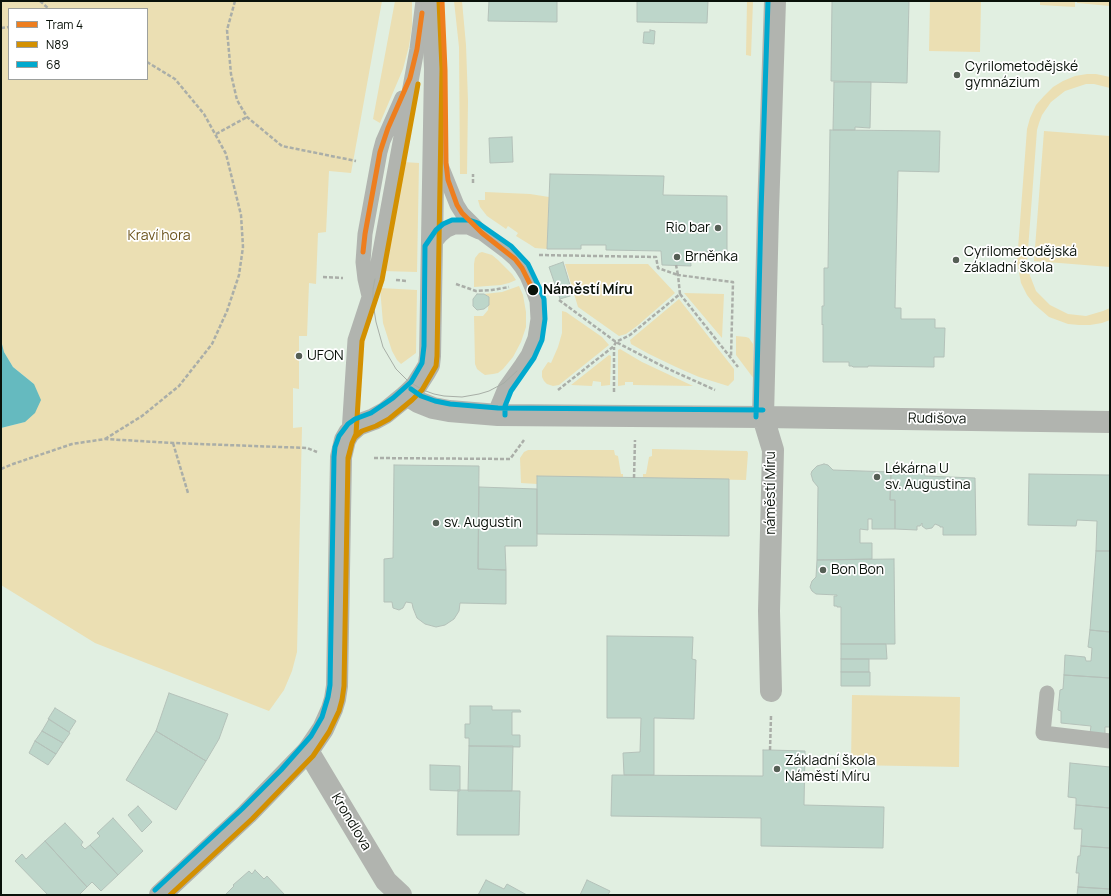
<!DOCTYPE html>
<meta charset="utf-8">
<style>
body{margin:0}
#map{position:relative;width:1111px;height:896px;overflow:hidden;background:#e1efe1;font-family:Manrope,sans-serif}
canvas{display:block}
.frame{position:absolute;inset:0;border:2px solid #091109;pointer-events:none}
.legend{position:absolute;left:8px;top:8px;width:140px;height:72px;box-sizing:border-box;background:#fff;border:1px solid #9da09d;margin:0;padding:5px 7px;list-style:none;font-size:12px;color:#091109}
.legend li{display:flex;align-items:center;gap:8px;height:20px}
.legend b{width:20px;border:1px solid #9da09d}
</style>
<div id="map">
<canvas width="1111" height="896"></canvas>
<div class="frame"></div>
<ul class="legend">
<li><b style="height:5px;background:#ee7e1e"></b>Tram 4</li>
<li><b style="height:5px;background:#d39001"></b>N89</li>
<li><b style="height:5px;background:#00a9ce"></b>68</li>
</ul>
</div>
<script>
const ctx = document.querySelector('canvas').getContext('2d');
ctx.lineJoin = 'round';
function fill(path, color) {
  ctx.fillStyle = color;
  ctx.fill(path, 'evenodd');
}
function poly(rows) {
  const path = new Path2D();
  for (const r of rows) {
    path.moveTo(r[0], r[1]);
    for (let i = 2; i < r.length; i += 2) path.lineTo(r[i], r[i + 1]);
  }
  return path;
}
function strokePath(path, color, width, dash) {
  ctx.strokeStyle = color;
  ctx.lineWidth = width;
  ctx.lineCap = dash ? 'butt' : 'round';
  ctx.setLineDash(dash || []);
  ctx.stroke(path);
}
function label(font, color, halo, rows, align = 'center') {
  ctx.font = font + ' Manrope,sans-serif';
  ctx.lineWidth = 3.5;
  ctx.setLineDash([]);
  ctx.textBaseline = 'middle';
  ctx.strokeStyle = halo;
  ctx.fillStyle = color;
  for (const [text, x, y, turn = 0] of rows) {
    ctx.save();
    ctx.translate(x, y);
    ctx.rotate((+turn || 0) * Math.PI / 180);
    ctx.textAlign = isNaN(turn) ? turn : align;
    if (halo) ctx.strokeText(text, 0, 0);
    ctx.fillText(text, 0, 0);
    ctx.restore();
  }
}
const green = poly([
 [1,1,382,1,351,173,329,171,326,232,318,233,316,284,309,283,307,336,299,336,299,389,293,388,293,428,302,427,297,652,292,671,284,690,269,711,95,643,1,585,1,428,25,422,34,384,13,367,4,352,1,340],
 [9,9,147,9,147,79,9,79],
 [395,1,412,1,412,26,409,46,403,69,380,123,373,119],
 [454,1,462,1,466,45,468,101,467,174,460,174,459,47],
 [747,1,753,1,751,56,746,55],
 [930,1,981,1,980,52,929,51],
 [1040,1,1075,1,1075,7,1040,5],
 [1077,1,1110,1,1110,6,1077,3],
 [1087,74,1096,74,1110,77,1110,88,1094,84,1086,84,1065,91,1051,102,1042,115,1039,123,1037,130,1027,263,1029,273,1036,291,1050,305,1068,314,1086,316,1103,311,1110,308,1110,320,1102,323,1090,325,1079,325,1068,324,1049,317,1034,304,1027,295,1021,283,1017,262,1027,129,1030,118,1036,105,1044,96,1053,87,1063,81,1075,76],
 [1044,131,1110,136,1110,267,1034,261],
 [403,162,419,163,417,272,383,271],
 [485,192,530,194,549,197,547,249,535,248,529,244,516,236,518,233,508,226,506,229,487,216,480,207,478,200,485,200],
 [482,252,492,255,498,260,512,274,516,280,509,283,501,285,474,287,474,264,475,258,479,253],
 [565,264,648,264,675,293,637,326,626,334,619,336,578,307],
 [519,286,523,295,526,312,526,327,521,342,513,357,503,369,498,373,493,374,485,375,482,373,477,369,475,364,474,316,483,316,488,310,489,297,484,294,502,292],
 [380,288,417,290,416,353,401,364,397,360,392,351,383,323],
 [684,293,724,294,722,338],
 [679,299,734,369,734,380,728,386,699,377,676,367,649,354,631,344,630,340],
 [562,311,566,312,602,337,609,345,559,385,553,386,547,384,544,381,542,377,542,371,548,362,551,363,558,347,562,333],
 [736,336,746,337,749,338,753,344,754,379,736,355],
 [620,349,642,362,693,386,633,385,633,382,625,382,625,385,618,386,618,350],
 [609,355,611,356,610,385,601,386,601,382,593,381,592,386,571,385],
 [652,449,747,451,748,453,746,480,643,478,643,474,646,474,649,457,652,456],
 [528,450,614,450,615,455,618,456,621,474,623,474,623,477,537,477,537,484,521,483,520,458,524,452],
 [852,695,960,697,959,767,851,765]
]);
const water = poly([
 [1,340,4,352,13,367,34,384,41,400,35,413,25,422,1,428]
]);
const building = poly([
 [489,1,557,1,557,22,488,21,489,1],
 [637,1,708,1,707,23,637,22,637,1],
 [832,1,909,1,907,83,831,81,832,1],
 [650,30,655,31,654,44,643,43,644,32,650,32,650,30],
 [834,82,871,82,870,128,855,127,855,130,833,130,834,82],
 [830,130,940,131,939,172,898,171,895,308,901,308,901,319,935,319,935,328,945,328,944,357,934,357,934,367,868,366,868,367,853,367,852,366,849,366,849,362,823,362,823,324,822,325,822,306,824,306,824,268,828,268,830,130],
 [512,137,513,162,490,163,489,138,512,137],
 [550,174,664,176,663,195,727,196,727,252,690,252,691,266,662,265,661,251,606,250,606,245,581,245,581,249,547,249,550,174],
 [563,262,573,295,560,299,549,267,563,262],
 [477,294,484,294,489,297,489,305,484,309,477,310,473,306,473,299,477,294],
 [824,464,828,465,833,470,891,472,890,500,895,500,895,529,872,529,872,519,868,519,868,530,860,529,860,543,872,543,872,559,817,560,818,487,813,481,811,474,812,471,817,466,824,464],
 [394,465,479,466,478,569,506,570,506,604,460,603,459,611,454,619,445,625,436,627,425,624,417,618,413,608,412,603,406,602,403,608,399,610,393,608,392,602,384,602,384,559,393,558,394,465],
 [915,465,922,469,925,476,975,478,976,535,943,535,943,527,940,527,940,526,935,524,932,528,926,529,922,526,922,523,920,526,917,526,917,530,895,529,895,500,890,500,891,472,905,472,908,468,915,465],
 [1029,474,1110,475,1110,551,1096,551,1097,521,1077,520,1076,526,1028,525,1029,474],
 [537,476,729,479,729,536,537,534,537,476],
 [479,487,537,489,537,546,505,546,506,570,478,569,479,487],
 [1096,551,1110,551,1110,632,1090,630,1096,551],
 [894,559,895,644,841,644,841,607,837,607,837,606,834,606,834,596,837,596,837,595,816,594,812,591,810,587,812,581,816,577,817,560,894,559],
 [1090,630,1110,632,1110,678,1064,675,1065,655,1085,657,1086,661,1091,661,1092,648,1088,647,1090,630],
 [607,636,693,637,692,659,696,660,694,719,654,718,654,775,624,775,623,753,640,752,641,718,607,718,607,636],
 [841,644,886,644,887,659,841,659,841,644],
 [841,659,869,659,869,672,841,672,841,659],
 [841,672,870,672,870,686,841,686,841,672],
 [1064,675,1110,678,1110,727,1105,727,1105,734,1090,733,1091,726,1061,723,1061,711,1058,710,1060,690,1063,689,1064,675],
 [169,693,228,714,219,739,206,761,156,731,169,693],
 [470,706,492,706,492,710,520,710,521,712,512,712,512,735,520,735,520,747,469,746,469,738,465,738,465,724,470,724,470,706],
 [55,708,76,721,69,732,48,719,55,708],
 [49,719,70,733,63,743,42,731,49,719],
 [42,731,63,743,56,754,35,741,42,731],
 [156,731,206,761,176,810,126,780,156,731],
 [35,741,56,754,48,765,29,753,35,741],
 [469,746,513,746,512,791,468,791,469,746],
 [763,750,770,750,805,751,804,805,884,807,883,848,761,846,761,818,611,816,612,775,763,776,763,750],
 [1070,763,1110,767,1110,808,1076,805,1076,798,1068,797,1070,763],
 [430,765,460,766,460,791,430,790,430,765],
 [458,790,520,791,519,835,457,835,458,790],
 [1076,805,1110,808,1110,848,1081,846,1082,829,1074,829,1076,805],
 [138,806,152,822,142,832,128,815,138,806],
 [113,818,143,851,118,875,90,845,100,836,97,833,113,818],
 [65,823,83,842,81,845,85,849,90,845,118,875,101,891,92,882,87,887,45,841,65,823],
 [45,841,87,887,79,895,48,895,15,861,22,854,26,859,45,841],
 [1081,846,1110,848,1110,889,1078,887,1079,873,1076,873,1078,856,1080,856,1081,846],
 [255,870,264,879,267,876,285,895,225,895,234,886,233,885,249,871,252,874,255,870],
 [486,880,504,889,507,884,527,895,478,895,486,880],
 [587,880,610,891,608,895,580,895,587,880],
 [1078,887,1110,889,1110,895,1077,895,1078,887]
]);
const path = poly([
 [40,1,49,9],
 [235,1,227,30,231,74,237,100,247,117,282,146,356,161],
 [1,28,9,27],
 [216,134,247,117],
 [473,183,473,174],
 [539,255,656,257,658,268,678,275,676,265],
 [323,277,343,278],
 [396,280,407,281],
 [456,284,476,291,492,290,509,287],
 [680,294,678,275,733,282,731,356],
 [559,300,616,342,664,367,715,390],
 [558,390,614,346,616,342,630,335,680,294,738,367],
 [614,392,614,347],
 [105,439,142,416,179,386,212,344,227,311,239,275,243,247,241,215,226,154,204,114,175,79,147,62],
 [173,443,188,493],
 [374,458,510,459,524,440],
 [1,469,13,464,72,444,105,439,173,443,307,448,317,452],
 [634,478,635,440],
 [770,750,771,716]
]);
const service = poly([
 [436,153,457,205,462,213,482,233,506,251,515,259,522,268,527,276,533,290,537,301,538,319,535,338,528,355,522,364,505,388,498,405,498,415],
 [432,247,436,241,441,235,447,230,454,227,468,227,479,232],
 [369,296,365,279,363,262,365,234,380,152,383,141,402,98],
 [349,433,355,340,375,279,417,49,423,1],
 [1047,693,1043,733,1110,741]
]);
const minor = poly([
 [407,395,418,402,433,408,449,411,498,415,763,417,1110,422],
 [771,691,769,611,773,450,763,417,768,212,775,1],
 [308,751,386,881,401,895]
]);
const tertiary = poly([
 [160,895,247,814,308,751,323,729,332,709,335,699,337,686,341,457,345,440,349,433,358,425,374,419,385,413,407,395,416,386,425,372,429,365,430,356,435,69,432,1]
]);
const tram = poly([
 [375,279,373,289,373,303,376,322,383,347,396,369,408,381,423,390,434,394,444,396,462,397,479,394,489,391,504,383,517,371]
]);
const bus1 = poly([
 [348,460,352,443,356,434,362,341,382,280,418,84],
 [170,895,252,819,313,756,329,732,339,711,342,700,344,686,348,458,352,443,355,437,362,431,376,426,389,419,412,400,422,390,436,366,437,356,442,69,439,1]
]);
const bus2 = poly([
 [411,389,421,396,435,401,450,404,498,408,763,410],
 [756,417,761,212,768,1],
 [155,890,242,809,281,770,311,736,322,717,328,697,330,685,334,457,335,447,339,436,348,424,355,419,371,413,393,398,411,382,422,363,424,346,425,246,436,230,443,224,452,220,469,220,478,223,511,246,528,264,539,287,544,299,545,319,542,340,534,358,511,391,505,406,505,415]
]);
const tram1 = poly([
 [442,1,445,70,446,163,448,180,457,205,462,213,482,233,515,259,522,268,533,290],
 [363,252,365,234,380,152,388,128,410,78,417,49,422,13]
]);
const markers = [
 [957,75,4,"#555f55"],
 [718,228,4,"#555f55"],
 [677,257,4,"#555f55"],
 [956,260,4,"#555f55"],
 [533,290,6,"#091109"],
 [299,356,4,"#555f55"],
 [877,477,4,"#555f55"],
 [436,523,4,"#555f55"],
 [823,570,4,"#555f55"],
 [777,769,4,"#555f55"]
];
const poiNames = [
 ["Cyrilometodějské",965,67],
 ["gymnázium",965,83],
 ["Rio bar",710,228,"right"],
 ["Cyrilometodějská",964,252],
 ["základní škola",964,268],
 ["Brněnka",685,257],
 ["UFON",307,356],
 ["Lékárna U",885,469],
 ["sv. Augustina",885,485],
 ["sv. Augustin",444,523],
 ["Bon Bon",831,570],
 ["Základní škola",785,761],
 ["Náměstí Míru",785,777]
];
const parkNames = [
 ["Kraví hora",159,236]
];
const stopNames = [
 ["Náměstí Míru",543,290]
];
const streetNames = [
 ["Rudišova",937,419,1],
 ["náměstí Míru",771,493,-90],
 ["Krondlova",351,822,59]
];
fill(green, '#ebdfb3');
fill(water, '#65babf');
fill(building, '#bdd6ca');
strokePath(building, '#b4c1b9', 1);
strokePath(path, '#aaaea8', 2.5, [4, 2]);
strokePath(service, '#b1b4af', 15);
strokePath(minor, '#b1b4af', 22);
strokePath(tertiary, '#b1b4af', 22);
strokePath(tram, '#a7aea6', 1);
strokePath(bus1, '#d39001', 5);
strokePath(bus2, '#00a9ce', 5);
strokePath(tram1, '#ee7e1e', 5);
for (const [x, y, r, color] of markers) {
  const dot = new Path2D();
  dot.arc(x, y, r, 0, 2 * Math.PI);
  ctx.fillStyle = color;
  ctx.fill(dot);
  strokePath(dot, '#fff', 1.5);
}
label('14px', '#091109', '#fff', poiNames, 'left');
label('14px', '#6b531c', '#fff', parkNames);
label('bold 14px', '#091109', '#fff', stopNames, 'left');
label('14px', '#091109', '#fff', streetNames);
</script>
